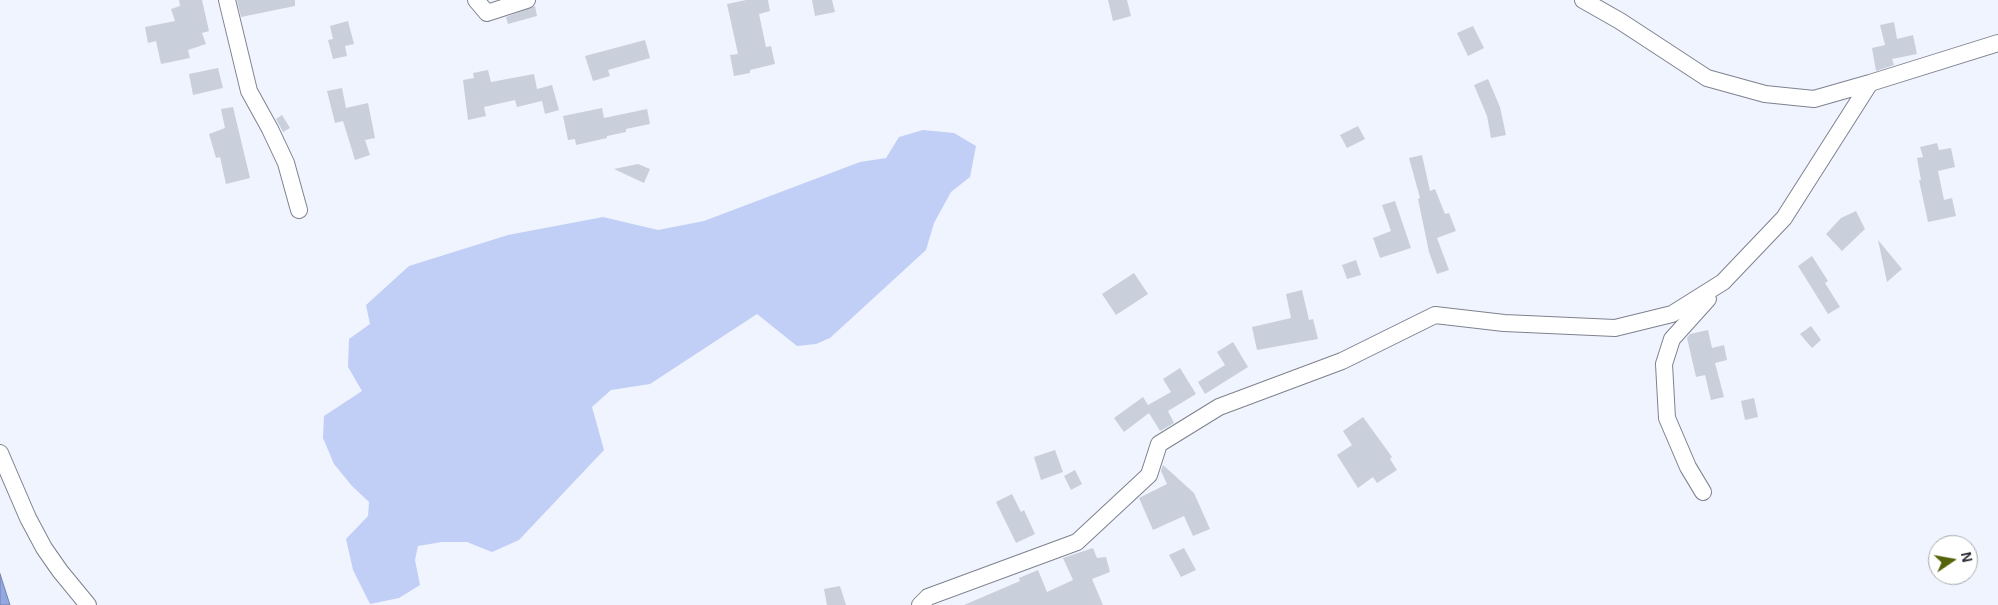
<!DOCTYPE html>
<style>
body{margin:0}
#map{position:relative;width:1998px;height:605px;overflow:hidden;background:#f0f4ff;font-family:Arial,sans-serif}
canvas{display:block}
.north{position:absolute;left:1928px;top:535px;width:50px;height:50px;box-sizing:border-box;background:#fff;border:1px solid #a9aaac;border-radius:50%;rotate:78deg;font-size:14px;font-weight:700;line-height:20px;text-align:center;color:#292a30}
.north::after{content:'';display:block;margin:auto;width:18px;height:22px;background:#55640b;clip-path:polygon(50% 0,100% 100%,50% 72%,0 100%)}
</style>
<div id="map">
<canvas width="1998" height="605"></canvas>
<div class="north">N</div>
</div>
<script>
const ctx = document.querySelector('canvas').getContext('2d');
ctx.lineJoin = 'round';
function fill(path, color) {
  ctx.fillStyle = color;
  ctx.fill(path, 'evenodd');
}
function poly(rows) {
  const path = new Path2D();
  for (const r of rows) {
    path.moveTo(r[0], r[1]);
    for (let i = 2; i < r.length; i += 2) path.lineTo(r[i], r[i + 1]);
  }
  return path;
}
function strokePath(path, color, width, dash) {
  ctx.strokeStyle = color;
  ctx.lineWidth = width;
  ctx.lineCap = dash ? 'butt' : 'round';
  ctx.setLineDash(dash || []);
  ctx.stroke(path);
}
const green = poly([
 [923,130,954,133,976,146,970,177,951,192,934,223,926,250,830,338,816,344,797,346,757,314,650,384,611,390,592,407,604,450,519,540,492,552,467,542,442,542,418,546,415,560,420,585,399,598,370,604,353,570,346,539,368,516,369,502,352,486,334,464,323,438,324,416,362,391,348,367,349,339,370,324,366,305,409,266,508,235,603,217,658,230,704,221,860,162,886,158,899,137]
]);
const water = poly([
 [0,574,10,605,0,605,0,574]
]);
const building = poly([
 [179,0,202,0,209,31,202,33,206,44,188,50,190,58,161,64,156,41,148,43,145,27,175,21,171,9,180,6],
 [237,0,295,0,295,6,241,17],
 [746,0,768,0,770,11,759,14,766,47,771,46,775,64,750,70,750,73,734,76,730,55,738,54,727,4],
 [812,0,832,0,835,12,815,16],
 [1108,0,1127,0,1131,16,1113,21],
 [535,6,537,16,508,24,506,17],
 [348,21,354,44,345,46,347,56,333,59,328,40,333,39,330,26],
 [1894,22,1897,39,1913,35,1917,54,1892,59,1894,65,1876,71,1872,48,1885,45,1880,25],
 [1473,26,1484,48,1468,56,1457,33],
 [645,40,650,58,608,70,610,76,593,81,585,56],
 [218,68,223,88,193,95,189,74],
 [488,70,491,82,534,74,537,89,552,85,559,110,545,114,542,101,517,107,515,100,484,107,486,116,468,120,463,80,474,78,473,73],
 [1488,79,1500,107,1506,135,1491,138,1487,116,1474,85],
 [342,88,346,108,368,103,375,138,365,140,370,155,355,160,343,121,335,123,327,91],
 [233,107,250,178,226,184,220,157,216,158,209,134,225,128,221,109],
 [602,108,604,118,647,109,650,124,626,129,626,132,607,136,607,138,576,145,575,139,568,140,563,116],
 [282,115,290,128,283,132,276,119],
 [1358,126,1365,139,1347,148,1340,135],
 [1937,143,1939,150,1951,148,1955,167,1938,171,1944,200,1952,198,1956,216,1928,222,1919,180,1921,180,1917,158,1923,157,1920,147],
 [1422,155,1430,191,1435,189,1445,214,1449,213,1456,231,1437,238,1449,270,1437,274,1429,252,1418,199,1420,198,1409,158],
 [638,164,650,169,644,183,614,169],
 [1395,201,1411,248,1380,258,1373,238,1391,231,1382,205],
 [1856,211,1865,229,1842,251,1826,234,1841,218],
 [1878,240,1902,269,1887,282],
 [1812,256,1828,281,1825,283,1840,307,1828,314,1798,266],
 [1356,260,1361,275,1347,279,1342,265],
 [1134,273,1148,294,1116,315,1102,294],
 [1302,290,1309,320,1313,319,1318,339,1257,350,1252,327,1291,318,1286,294],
 [1811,326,1821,340,1812,348,1800,334],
 [1708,330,1712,348,1724,345,1727,360,1715,363,1724,397,1711,400,1705,375,1696,377,1687,338,1690,334],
 [1233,342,1248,367,1205,394,1198,382,1225,365,1217,352],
 [1180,368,1196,394,1168,411,1174,423,1160,431,1149,413,1124,432,1114,418,1143,397,1148,405,1171,392,1163,379],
 [1754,398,1758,417,1745,420,1741,401],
 [1363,417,1392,457,1390,459,1397,470,1377,483,1373,477,1358,488,1337,455,1352,445,1343,431],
 [1055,450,1063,472,1041,480,1034,457],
 [1163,465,1194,493,1210,529,1193,536,1184,516,1153,530,1139,498,1167,484,1161,471],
 [1075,470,1082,484,1071,490,1064,476],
 [1012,494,1021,512,1024,510,1035,534,1016,543,996,502],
 [1093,548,1097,558,1106,557,1110,572,1092,579,1103,605,964,605,1020,581,1019,578,1038,570,1047,592,1073,580,1063,558],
 [1184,548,1196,570,1181,577,1169,555],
 [840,586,846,605,827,605,824,589]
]);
const minor = poly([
 [227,0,249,91,270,129,286,163,299,210],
 [476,0,487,13,527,0],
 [1583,0,1620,21,1707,78,1765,94,1814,99,1870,83,1998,43],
 [0,453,28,518,44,548,60,571,88,605],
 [1703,492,1688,467,1667,418,1664,364,1672,339,1708,299],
 [920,605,928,597,1077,542,1149,475,1159,444,1219,407,1342,361,1435,315,1504,323,1615,328,1672,314,1723,282,1784,218,1870,83]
]);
fill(green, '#c1cff6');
fill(water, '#93a7e0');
strokePath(water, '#7382ab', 1);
fill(building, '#cacfdc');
strokePath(minor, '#7e828e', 18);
strokePath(minor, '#fff', 16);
</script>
